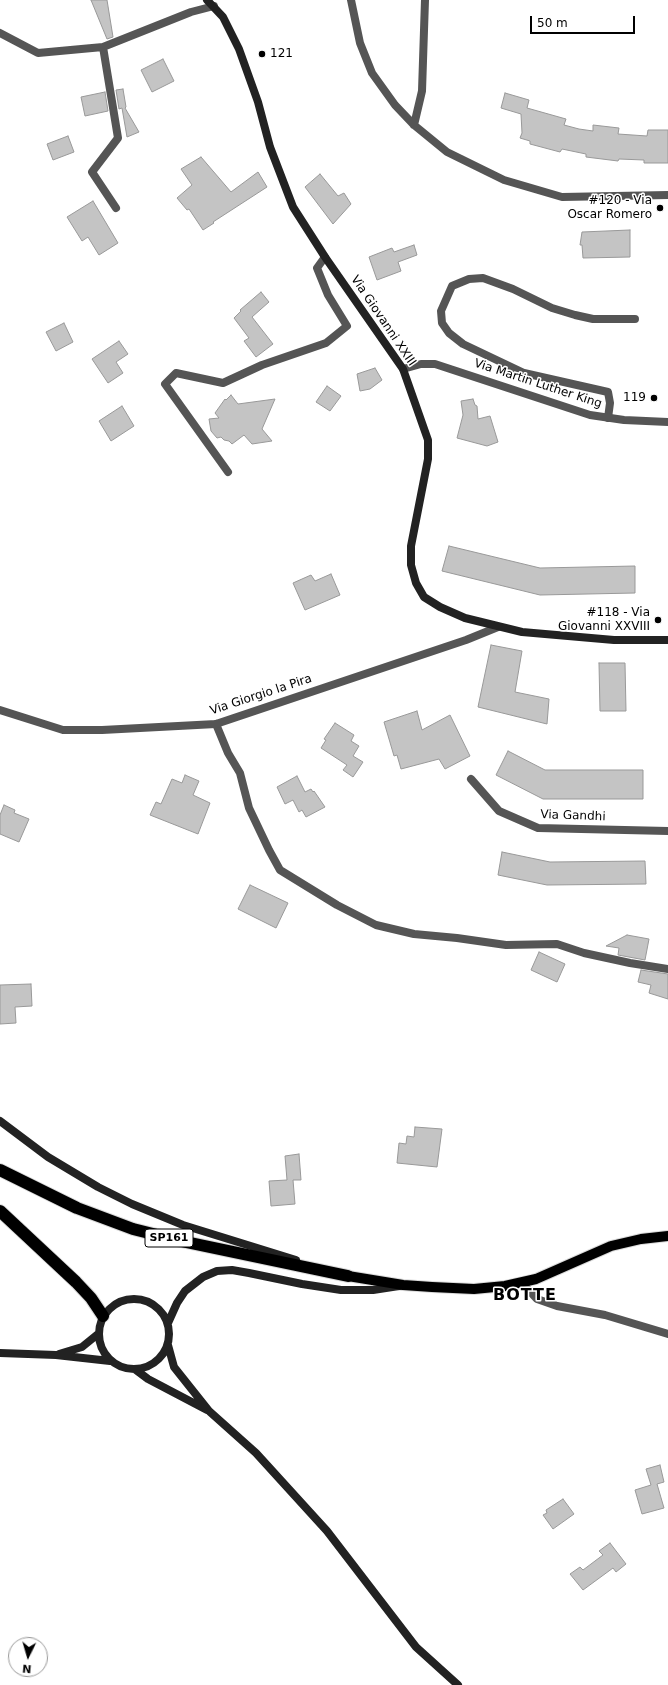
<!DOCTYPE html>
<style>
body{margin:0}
#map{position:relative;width:668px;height:1685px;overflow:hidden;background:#fff;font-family:"DejaVu Sans",sans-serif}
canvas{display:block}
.north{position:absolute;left:8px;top:1637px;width:40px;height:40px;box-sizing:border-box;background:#fff;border:1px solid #999;border-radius:50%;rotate:185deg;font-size:11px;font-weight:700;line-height:16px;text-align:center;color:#000}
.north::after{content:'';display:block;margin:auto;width:14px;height:18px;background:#000;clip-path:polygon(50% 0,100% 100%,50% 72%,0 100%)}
.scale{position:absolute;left:530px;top:16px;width:105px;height:18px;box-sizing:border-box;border:2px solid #000;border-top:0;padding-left:5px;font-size:12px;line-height:14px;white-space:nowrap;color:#000;-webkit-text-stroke:3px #fff;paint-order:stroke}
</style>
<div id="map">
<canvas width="668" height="1685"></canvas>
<div class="north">N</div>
<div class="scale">50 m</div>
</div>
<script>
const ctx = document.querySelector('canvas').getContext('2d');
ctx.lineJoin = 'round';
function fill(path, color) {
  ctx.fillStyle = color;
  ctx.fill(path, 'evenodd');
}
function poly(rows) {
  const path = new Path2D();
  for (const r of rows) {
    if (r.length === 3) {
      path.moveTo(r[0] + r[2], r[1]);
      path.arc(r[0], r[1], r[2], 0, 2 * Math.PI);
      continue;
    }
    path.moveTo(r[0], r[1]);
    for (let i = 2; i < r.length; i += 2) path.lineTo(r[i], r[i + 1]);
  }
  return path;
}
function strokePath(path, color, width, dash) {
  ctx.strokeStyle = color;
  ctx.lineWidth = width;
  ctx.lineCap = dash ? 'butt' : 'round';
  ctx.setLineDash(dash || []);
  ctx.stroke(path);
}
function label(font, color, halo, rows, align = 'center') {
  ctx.font = font + ' "DejaVu Sans",sans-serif';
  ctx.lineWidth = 3;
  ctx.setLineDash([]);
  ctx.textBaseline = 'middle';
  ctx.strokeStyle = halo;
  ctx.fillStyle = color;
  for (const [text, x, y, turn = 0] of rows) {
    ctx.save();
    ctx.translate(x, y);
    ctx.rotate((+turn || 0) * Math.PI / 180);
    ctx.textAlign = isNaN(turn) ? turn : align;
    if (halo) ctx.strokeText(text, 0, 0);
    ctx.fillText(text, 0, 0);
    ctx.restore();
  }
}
const building = poly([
 [91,0,107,0,113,37,107,39,91,0],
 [163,59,174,81,152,92,141,70,163,59],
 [123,89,126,107,125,108,139,132,127,137,122,108,119,109,116,90,123,89],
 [105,92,108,111,85,116,81,97,105,92],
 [505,93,529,100,527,108,566,119,564,125,579,129,593,131,593,125,619,128,618,134,647,136,648,130,668,130,668,163,644,163,644,160,619,159,618,161,586,157,586,154,562,149,560,152,530,144,530,141,520,138,522,133,521,114,501,108,505,93],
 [68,136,74,152,53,160,47,144,68,136],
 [201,157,231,192,258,172,267,187,213,222,214,223,203,230,189,209,187,210,177,198,192,185,181,169,201,157],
 [320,174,338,196,344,193,351,204,333,224,305,187,320,174],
 [93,201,118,243,99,255,88,237,82,241,67,217,93,201],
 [630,230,630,257,583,258,582,245,580,245,582,232,630,230],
 [414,245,417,255,398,262,401,271,377,280,369,257,392,248,394,252,414,245],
 [261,292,269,302,252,317,273,344,256,357,244,341,249,338,234,318,241,311,240,310,261,292],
 [64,323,73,342,56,351,46,332,64,323],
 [119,341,128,354,116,362,123,373,108,383,92,359,119,341],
 [375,368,382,380,370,389,360,391,357,374,375,368],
 [327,386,341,396,330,411,316,402,327,386],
 [231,395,238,404,275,399,262,429,272,441,252,444,244,435,232,444,229,441,224,440,221,437,217,438,211,431,209,419,219,418,215,413,225,399,226,400,231,395],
 [473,399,475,405,477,406,478,419,490,416,498,442,487,446,457,438,463,415,461,401,473,399],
 [122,406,134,426,111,441,99,421,122,406],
 [449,546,540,568,635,566,635,593,540,595,442,571,449,546],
 [331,574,340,595,305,610,293,583,311,575,315,581,331,574],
 [491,645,522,651,515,692,549,699,547,724,478,707,491,645],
 [599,663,625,663,626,711,600,711,599,663],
 [417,711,422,730,450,715,470,756,445,769,439,759,401,769,397,755,394,756,384,722,417,711],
 [335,723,354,735,351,741,359,746,353,756,363,762,353,777,343,770,347,765,321,748,326,740,324,739,335,723],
 [508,751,545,770,643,770,643,799,543,799,496,775,508,751],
 [185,775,199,781,193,795,210,803,198,834,150,815,156,802,161,804,172,779,182,783,185,775],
 [297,776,305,792,311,789,313,792,314,791,325,807,306,817,302,810,299,812,293,800,285,804,277,787,297,776],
 [4,805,15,810,14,813,29,819,19,842,0,834,0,815,4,805],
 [502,852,550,862,645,861,646,884,547,885,498,875,502,852],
 [250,885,288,903,276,928,238,909,250,885],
 [627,935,649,939,645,960,618,955,619,948,606,946,627,935],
 [539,952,565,964,557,982,531,970,539,952],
 [641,970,668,974,668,999,649,993,651,985,638,982,641,970],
 [31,984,32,1006,15,1007,16,1023,0,1024,0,985,31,984],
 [415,1127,442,1129,437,1167,397,1163,399,1143,406,1144,407,1136,414,1137,415,1127],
 [299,1154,301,1180,293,1180,295,1204,271,1206,269,1181,287,1180,285,1156,299,1154],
 [660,1465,664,1482,657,1484,664,1508,642,1514,635,1490,651,1485,646,1469,660,1465],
 [563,1499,574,1514,553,1529,543,1515,547,1513,546,1510,563,1499],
 [610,1543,626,1564,616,1572,613,1568,583,1590,570,1574,580,1567,583,1570,603,1555,599,1551,610,1543]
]);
const lane = poly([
 [608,418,610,403,608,392,524,373,463,344,449,333,442,323,441,311,452,286,469,279,483,278,513,289,552,308,575,315,593,319,635,319],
 [228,472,165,384,176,373,223,383,262,365,326,343,347,326,328,295,317,268,325,257],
 [216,724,228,753,240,773,249,808,269,850,280,870,337,905,376,925,414,934,457,938,506,945,557,944,584,953,630,963,668,969]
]);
const street = poly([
 [351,0,360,43,372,73,395,105,414,125,447,152,504,180,562,197,668,195],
 [0,33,38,53,103,47,191,12,214,6],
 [103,47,118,138,92,172,116,208],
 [414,125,422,91,425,0],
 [403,369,421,364,435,364,590,415,624,420,668,422],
 [0,710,63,730,102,730,216,724,466,640,498,627],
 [471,779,499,811,538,828,668,831],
 [522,1283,537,1299,557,1306,605,1315,668,1334]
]);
const secondary = poly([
 [207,0,223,17,239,49,258,102,270,147,293,207,325,257,403,369,428,440,428,459,411,546,411,565,416,583,424,597,440,607,465,618,522,632,614,640,668,640],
 [0,1121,48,1157,98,1187,132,1204,183,1225,296,1260],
 [134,1334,35],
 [168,1323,177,1303,185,1291,203,1277,217,1271,232,1270,249,1273,302,1284,341,1290,373,1290,399,1286],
 [168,1345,174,1367,209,1411,256,1453,327,1531,416,1647,458,1685],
 [0,1353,56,1355,110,1361],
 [59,1354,82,1347,98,1334],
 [136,1370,148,1379,207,1410]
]);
const primary = poly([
 [348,1276,403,1285,432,1287,474,1289,505,1286,536,1279,611,1246,641,1239,668,1236]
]);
const highway = poly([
 [0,1170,77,1208,133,1229,181,1241,348,1276],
 [0,1211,76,1282,91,1298,103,1316]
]);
const markers = [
 [262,54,4,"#000"],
 [660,208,4,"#000"],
 [654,398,4,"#000"],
 [658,620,4,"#000"]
];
const shields = [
 [169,1238,48]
];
const shieldNames = [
 ["SP161",169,1238]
];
const poiNames = [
 ["121",270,54,"left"],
 ["#120 - Via",652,201],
 ["Oscar Romero",652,215],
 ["119",646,398],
 ["#118 - Via",650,613],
 ["Giovanni XXVIII",650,627]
];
const streetNames = [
 ["Via Giovanni XXIII",383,321,56],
 ["Via Martin Luther King",538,384,18],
 ["Via Giorgio la Pira",261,695,-18],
 ["Via Gandhi",573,816,2]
];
const districtNames = [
 ["BOTTE",525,1296]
];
fill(building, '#c4c4c4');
strokePath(building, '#999', 1);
strokePath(primary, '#dbdbdb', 12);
strokePath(highway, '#dbdbdb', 14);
strokePath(lane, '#555', 8);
strokePath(street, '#555', 8);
strokePath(secondary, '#222', 8);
strokePath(primary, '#000', 10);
strokePath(highway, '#000', 12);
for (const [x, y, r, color] of markers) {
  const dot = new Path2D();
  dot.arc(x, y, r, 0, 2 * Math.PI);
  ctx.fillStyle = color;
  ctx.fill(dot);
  strokePath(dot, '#fff', 1.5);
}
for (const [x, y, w] of shields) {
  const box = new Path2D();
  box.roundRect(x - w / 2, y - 9, w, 18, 3);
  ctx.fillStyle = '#fff';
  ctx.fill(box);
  strokePath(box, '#000', 1);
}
label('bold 11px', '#000', null, shieldNames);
label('12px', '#000', '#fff', poiNames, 'right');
label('12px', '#000', '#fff', streetNames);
ctx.letterSpacing = '1px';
label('bold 16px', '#000', '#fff', districtNames);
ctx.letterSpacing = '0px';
</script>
